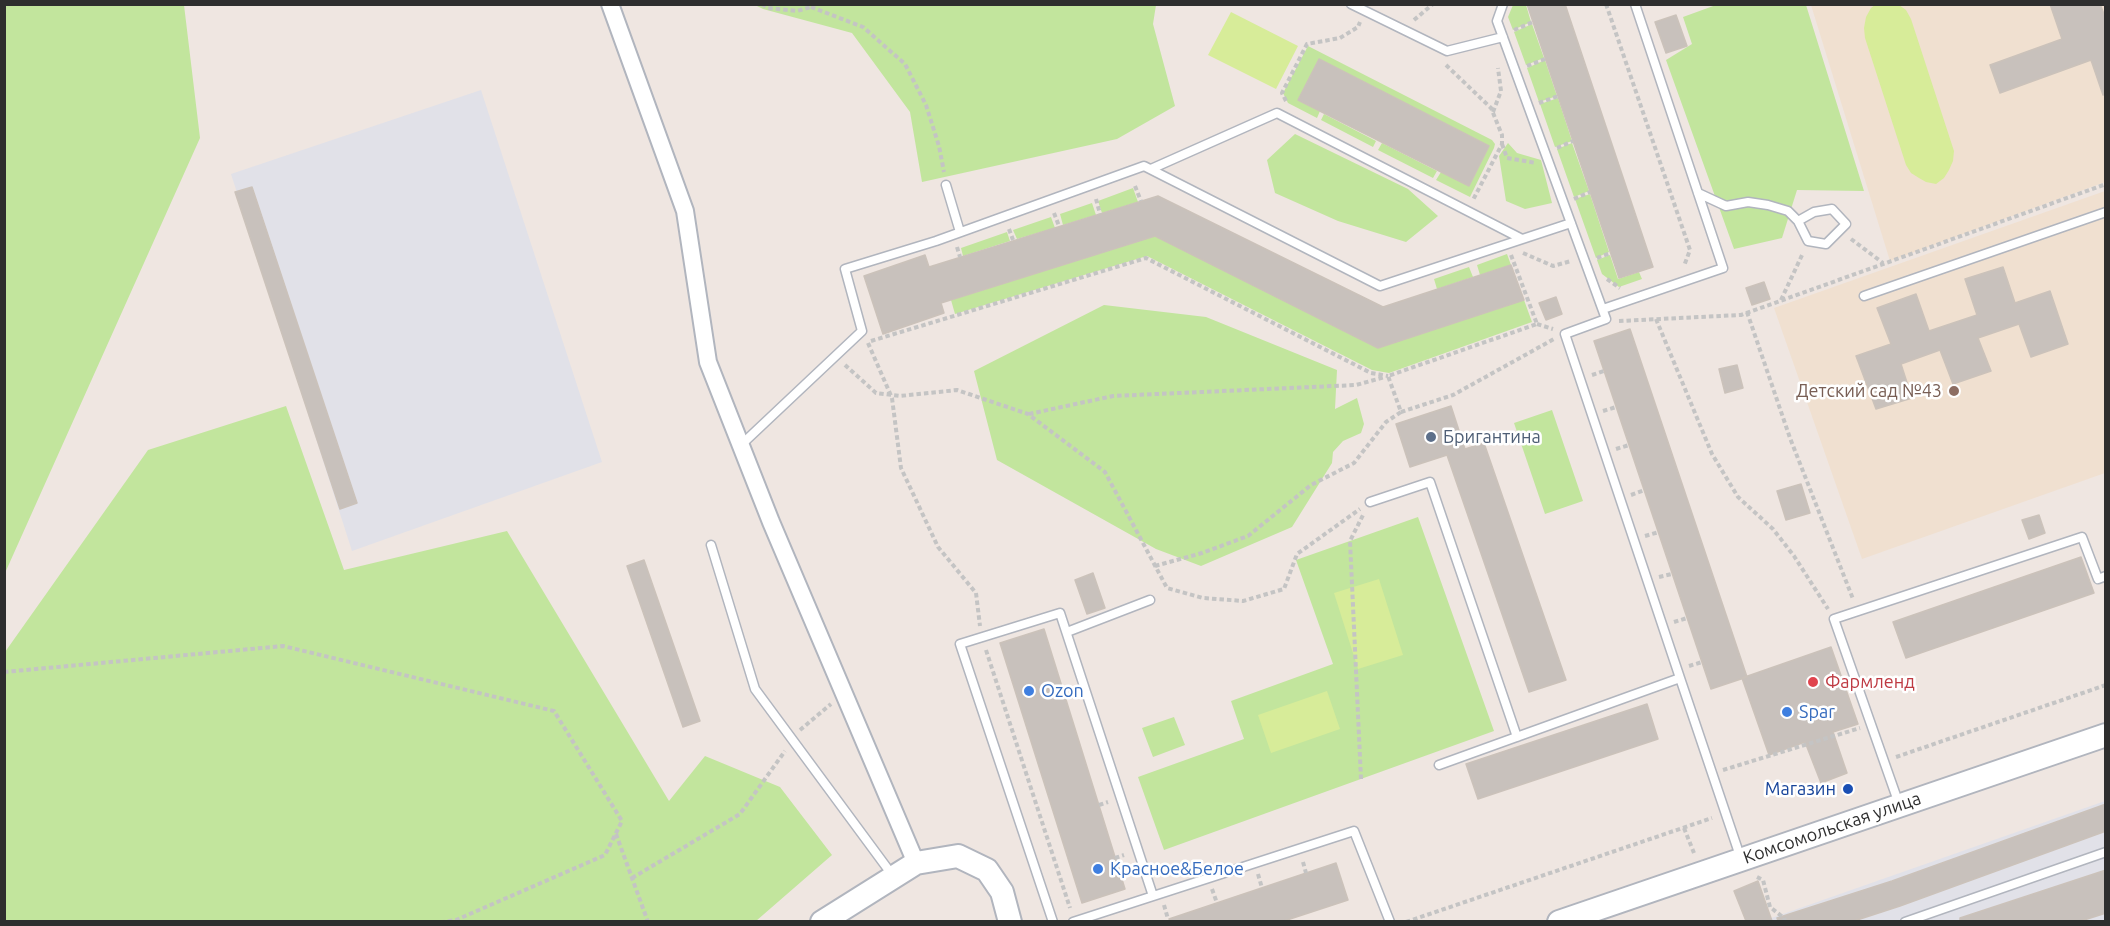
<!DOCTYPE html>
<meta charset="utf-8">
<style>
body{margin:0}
#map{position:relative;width:2110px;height:926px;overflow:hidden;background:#efe6e1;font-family:Ubuntu,sans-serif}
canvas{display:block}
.frame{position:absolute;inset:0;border:6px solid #2e2e2e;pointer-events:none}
</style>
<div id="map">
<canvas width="2110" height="926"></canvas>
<div class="frame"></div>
</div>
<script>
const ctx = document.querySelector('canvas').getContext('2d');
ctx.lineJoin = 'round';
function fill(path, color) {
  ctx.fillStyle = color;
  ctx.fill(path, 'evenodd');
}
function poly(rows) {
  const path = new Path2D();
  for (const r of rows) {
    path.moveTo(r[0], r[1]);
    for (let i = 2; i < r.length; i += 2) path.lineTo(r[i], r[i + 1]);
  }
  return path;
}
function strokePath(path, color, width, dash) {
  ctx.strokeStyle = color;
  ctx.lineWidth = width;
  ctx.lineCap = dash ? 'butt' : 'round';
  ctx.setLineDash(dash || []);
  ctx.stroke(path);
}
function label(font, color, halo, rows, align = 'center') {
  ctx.font = font + ' Ubuntu,sans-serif';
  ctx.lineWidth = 5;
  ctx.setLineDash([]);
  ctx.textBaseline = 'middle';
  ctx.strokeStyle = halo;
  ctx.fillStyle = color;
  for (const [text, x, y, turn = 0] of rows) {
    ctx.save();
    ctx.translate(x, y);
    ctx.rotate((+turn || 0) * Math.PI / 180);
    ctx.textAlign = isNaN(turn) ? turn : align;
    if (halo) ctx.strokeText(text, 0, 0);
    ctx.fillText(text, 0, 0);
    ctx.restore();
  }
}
const industrial = poly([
 [481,90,602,462,352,551,231,174],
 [2105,801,2105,921,1763,921]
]);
const education = poly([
 [1811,5,2105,5,2105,182,1890,261],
 [2105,191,2105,473,1862,559,1774,308]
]);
const green = poly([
 [5,4,184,5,200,138,5,573],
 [755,5,1156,5,1153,24,1175,106,1117,139,922,182,910,112,852,33,763,9],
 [1513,5,1526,5,1531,22,1513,30,1508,17],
 [1716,5,1806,5,1864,191,1797,190,1782,238,1734,249,1666,60,1692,44,1683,17],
 [1532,24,1544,58,1526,65,1514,32],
 [1308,46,1492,140,1495,144,1494,148,1470,197,1436,180,1441,172,1469,186,1489,146,1319,60,1298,100,1320,111,1317,118,1288,103,1283,93],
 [1545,60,1557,96,1539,102,1527,68],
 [1558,98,1572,141,1555,147,1540,104],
 [1324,114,1376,141,1373,147,1321,120],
 [1295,134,1408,189,1438,216,1406,242,1338,221,1275,193,1267,160],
 [1382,143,1437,171,1433,178,1378,150],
 [1508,143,1517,153,1541,160,1552,203,1525,209,1506,201,1499,156],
 [1572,143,1589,191,1574,197,1557,149],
 [1133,188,1138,202,1102,213,1098,201],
 [1590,194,1609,252,1596,258,1575,199],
 [1092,203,1096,215,1063,225,1060,214],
 [1051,217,1055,228,1017,239,1013,230],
 [1007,232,1010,241,963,256,961,248],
 [1155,236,1378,348,1524,300,1532,322,1389,373,1372,370,1147,256,955,314,951,300],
 [1507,254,1511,265,1480,275,1477,265],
 [1610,255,1618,279,1639,272,1642,279,1619,287,1602,274,1597,260],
 [1469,267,1473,277,1437,289,1434,279],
 [1104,305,1206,317,1337,370,1335,409,1357,398,1364,424,1361,433,1343,441,1333,452,1332,463,1292,527,1201,566,1156,549,997,460,974,371],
 [286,406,344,570,507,531,669,801,705,756,780,787,832,855,756,921,5,921,5,652,148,450],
 [1552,410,1583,501,1545,514,1514,423],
 [1418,517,1494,731,1164,850,1138,777,1244,739,1231,701,1333,664,1296,560],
 [1174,717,1185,745,1153,757,1142,728]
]);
const pitch = poly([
 [1876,4,1899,5,1906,10,1911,19,1954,151,1953,161,1949,170,1944,178,1936,184,1926,182,1919,178,1911,173,1906,165,1865,38,1864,28,1866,17,1871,8],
 [1231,12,1298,46,1276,89,1208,55],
 [1379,579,1403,655,1358,669,1334,593],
 [1327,691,1340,729,1271,753,1258,715]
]);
const building = poly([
 [1527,4,1565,4,1653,267,1619,278,1527,4],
 [2050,4,2100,4,2106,19,2106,94,2103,95,2091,60,2000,93,1990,65,2062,39,2050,4],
 [1676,15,1687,46,1666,53,1655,22,1676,15],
 [1319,59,1489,146,1469,186,1298,100,1319,59],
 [252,187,357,503,340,509,235,192,252,187],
 [1158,196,1383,307,1511,265,1524,300,1378,348,1155,236,941,303,944,313,883,334,864,276,925,255,929,267,1158,196],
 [2003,267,2015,303,2050,291,2068,344,2031,357,2019,324,1978,338,1991,371,1953,384,1940,350,1901,364,1912,398,1876,409,1856,356,1891,344,1877,308,1916,294,1929,331,1977,315,1965,279,2003,267],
 [1764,282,1770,299,1752,305,1746,288,1764,282],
 [1556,297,1562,314,1546,320,1539,303,1556,297],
 [1630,329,1747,677,1711,689,1594,341,1630,329],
 [1737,365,1743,388,1725,393,1719,369,1737,365],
 [1451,406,1465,449,1484,443,1566,680,1529,692,1447,455,1410,467,1396,424,1451,406],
 [1801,484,1810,513,1786,520,1777,491,1801,484],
 [2039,515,2045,533,2029,539,2022,520,2039,515],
 [2081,557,2094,593,1906,658,1893,622,2081,557],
 [644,560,700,721,683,727,627,566,644,560],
 [1093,573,1105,608,1087,614,1075,580,1093,573],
 [1044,629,1125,889,1082,903,1000,643,1044,629],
 [1831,647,1858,724,1833,732,1847,773,1821,783,1805,742,1769,755,1742,678,1831,647],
 [1647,704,1658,739,1478,799,1466,764,1647,704],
 [2106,804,2106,831,1900,906,1854,921,1778,921,1777,918,1892,881,2106,804],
 [1336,863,1348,900,1284,921,1170,921,1169,919,1336,863],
 [2106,870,2106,913,2081,921,1960,921,1960,918,2106,870],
 [1758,881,1772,921,1746,921,1734,891,1758,881]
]);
const path = poly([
 [762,4,768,8,797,11,811,7,812,5],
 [1606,4,1690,250,1684,266],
 [811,7,863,27,905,64,926,105,939,146,944,172],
 [1414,20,1433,4],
 [1514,30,1533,22],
 [1446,65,1491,108,1502,135,1502,144,1473,200],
 [1527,66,1545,59],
 [1286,101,1282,93,1307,44,1340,38,1358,27,1360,22],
 [1539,103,1558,96],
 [1493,112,1501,91,1498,68],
 [1502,144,1507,158,1536,163],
 [1557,148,1573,141],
 [1135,186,1141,201],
 [1096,199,1100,214],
 [1574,199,1590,192],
 [1054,213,1059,226],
 [1009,229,1013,240],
 [1851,239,1883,263],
 [957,247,960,257],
 [1523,253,1553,266,1571,261],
 [1597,258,1611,253],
 [1607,279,1620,288],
 [1781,300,1803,253],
 [1747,312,1790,438,1853,599],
 [1656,319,1712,454,1738,497,1773,529,1794,556,1828,609],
 [1619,321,1741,315,2106,184],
 [1537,324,1553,329],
 [871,341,1146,258,1371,373,1388,376],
 [868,343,892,398,901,468,938,547,976,593,980,626],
 [845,365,876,393,900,396,957,390,1028,414,1105,472,1167,588,1203,598,1243,601,1284,589,1297,554,1360,509],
 [1592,375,1604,371],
 [1603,411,1616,407],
 [1401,412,1453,395,1554,339],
 [1029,414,1113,396,1356,385,1385,377],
 [1616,449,1629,445],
 [1631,495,1645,490],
 [1645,536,1659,532],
 [1155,566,1202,553,1248,536,1311,485,1354,463,1386,422,1401,412,1388,376,1537,324,1511,255],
 [1659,577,1672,574],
 [1674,622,1687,618],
 [986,650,1070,908],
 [1689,666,1702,662],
 [4,672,283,646,554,711,622,821,605,855,456,920,443,922],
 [800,730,831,704],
 [1896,757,2106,685],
 [1723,770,1860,728],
 [1361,779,1350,541,1364,513],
 [1099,805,1108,802],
 [1684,828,1694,853],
 [616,834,648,922],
 [1115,858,1124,855],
 [1303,862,1306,873],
 [1258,874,1262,888],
 [1757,877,1763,880,1770,907,1784,918,1785,922],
 [632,878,740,814,785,751],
 [1212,889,1217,903],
 [1164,905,1168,919],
 [1406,922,1712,818]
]);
const lane = poly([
 [1351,4,1447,51,1503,37],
 [1503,4,1497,21,1606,319,1565,334,1680,678],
 [1151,169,1277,113,1522,239],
 [946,185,960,232],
 [1698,193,1726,206,1748,202,1768,205,1788,211,1798,221,1814,212,1832,209,1846,224,1826,244,1808,241,1798,221],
 [1864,296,2106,212],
 [1603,309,1723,268,1635,4],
 [741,445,862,331,845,269,936,241,1144,166,1380,286,1571,223],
 [1370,502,1430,482,1517,737],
 [711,545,755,689,893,876],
 [1067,632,1150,600],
 [1439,765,1680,678,1741,859],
 [1899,804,1834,619,2082,537,2098,579,2106,576],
 [1053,922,960,644,1060,613,1153,896],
 [1073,922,1354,831,1390,922],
 [1905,922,2106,852]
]);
const street = poly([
 [610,4,685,211,708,362,771,522,916,863]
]);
const secondary = poly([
 [822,922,916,863,958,856,987,870,1002,892,1010,922],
 [1559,922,2106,735]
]);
const markers = [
 [1954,391,6,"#8d6e63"],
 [1431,437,6,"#5c6f8a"],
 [1813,682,6,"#e0444e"],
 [1029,691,6,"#3f7fe0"],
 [1787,712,6,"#3f7fe0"],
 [1848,789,6,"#1a4fb4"],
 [1098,869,6,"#3f7fe0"]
];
const educationNames = [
 ["Детский сад №43",1942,391]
];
const serviceNames = [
 ["Бригантина",1443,437]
];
const healthNames = [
 ["Фармленд",1825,682]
];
const shopNames = [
 ["Ozon",1041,691],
 ["Spar",1799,712],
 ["Красное&Белое",1110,869]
];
const transitNames = [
 ["Магазин",1836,789]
];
const streetNames = [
 ["Комсомольская улица",1832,828,-19]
];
fill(industrial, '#e1e1e8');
fill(education, '#f0e0d0');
fill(green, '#c2e59d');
fill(pitch, '#d7ec99');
fill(building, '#c8c1bc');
strokePath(building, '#cbc2ba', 1.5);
strokePath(lane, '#b1b5be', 11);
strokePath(street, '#b1b5be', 20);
strokePath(secondary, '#b1b5be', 26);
strokePath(path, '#c4c4c4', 4, [4.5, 3]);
strokePath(lane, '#fff', 8);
strokePath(street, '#fff', 16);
strokePath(secondary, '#fff', 22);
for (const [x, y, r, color] of markers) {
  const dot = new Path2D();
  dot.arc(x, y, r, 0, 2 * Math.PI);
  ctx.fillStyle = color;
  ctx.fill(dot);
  strokePath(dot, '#fff', 2);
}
label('18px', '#785e54', '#fff', educationNames, 'right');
label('18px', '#4e5e75', '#fff', serviceNames, 'left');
label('18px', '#be3a42', '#fff', healthNames, 'left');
label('18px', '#366cbe', '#fff', shopNames, 'left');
label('18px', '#164399', '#fff', transitNames, 'right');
label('18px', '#2e2e2e', '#fff', streetNames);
</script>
